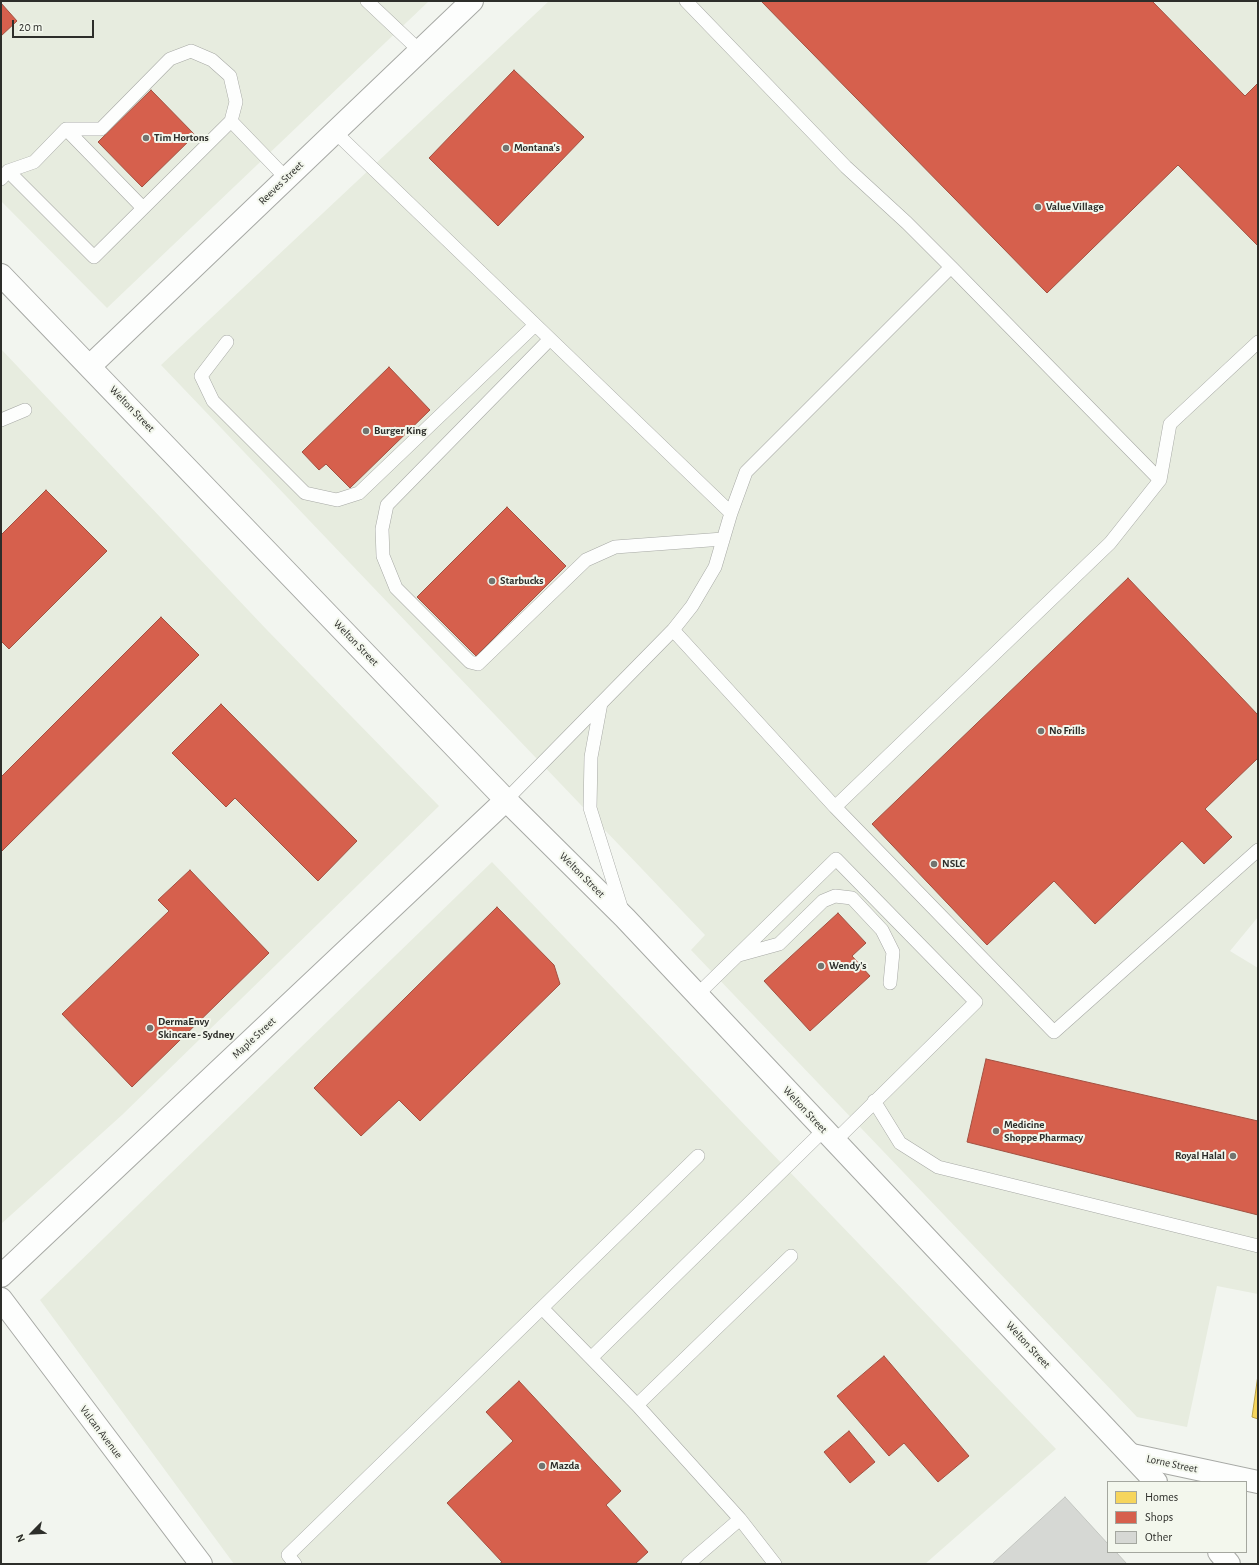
<!DOCTYPE html>
<style>
body{margin:0}
#map{position:relative;width:1259px;height:1565px;overflow:hidden;background:#f2f5ef;font-family:"Alegreya Sans",sans-serif}
canvas{display:block}
.frame{position:absolute;inset:0;border:2px solid #2d2e2a;pointer-events:none}
.legend{position:absolute;left:1107px;top:1481px;width:140px;height:72px;box-sizing:border-box;background:#f3f7ed;border:1px solid #a4a79f;margin:0;padding:5px 7px;list-style:none;font-size:12px;color:#2d2e2a}
.legend li{display:flex;align-items:center;gap:8px;height:20px}
.legend b{width:20px;border:1px solid #a4a79f}
.north{position:absolute;left:12px;top:1513px;width:40px;height:40px;-webkit-text-stroke:3px #f3f7ed;paint-order:stroke;rotate:246deg;font-size:11px;font-weight:700;line-height:16px;text-align:center;color:#2d2e2a}
.north::after{content:'';display:block;margin:auto;width:14px;height:18px;background:#2d2e2a;clip-path:polygon(50% 0,100% 100%,50% 72%,0 100%)}
.scale{position:absolute;left:12px;top:20px;width:82px;height:18px;box-sizing:border-box;border:2px solid #2d2e2a;border-top:0;padding-left:5px;font-size:12px;line-height:14px;white-space:nowrap;color:#2d2e2a;-webkit-text-stroke:3px #f3f7ed;paint-order:stroke}
</style>
<div id="map">
<canvas width="1259" height="1565"></canvas>
<div class="frame"></div>
<ul class="legend">
<li><b style="height:11px;background:#f6d55c"></b>Homes</li>
<li><b style="height:11px;background:#d6604d"></b>Shops</li>
<li><b style="height:11px;background:#d6d8d4"></b>Other</li>
</ul>
<div class="north">N</div>
<div class="scale">20 m</div>
</div>
<script>
const ctx = document.querySelector('canvas').getContext('2d');
ctx.lineJoin = 'round';
function fill(path, color) {
  ctx.fillStyle = color;
  ctx.fill(path, 'evenodd');
}
function poly(rows) {
  const path = new Path2D();
  for (const r of rows) {
    path.moveTo(r[0], r[1]);
    for (let i = 2; i < r.length; i += 2) path.lineTo(r[i], r[i + 1]);
  }
  return path;
}
function strokePath(path, color, width, dash) {
  ctx.strokeStyle = color;
  ctx.lineWidth = width;
  ctx.lineCap = dash ? 'butt' : 'round';
  ctx.setLineDash(dash || []);
  ctx.stroke(path);
}
function label(font, color, halo, rows, align = 'center') {
  ctx.font = font + ' "Alegreya Sans",sans-serif';
  ctx.lineWidth = 4;
  ctx.setLineDash([]);
  ctx.textBaseline = 'middle';
  ctx.strokeStyle = halo;
  ctx.fillStyle = color;
  for (const [text, x, y, turn = 0] of rows) {
    ctx.save();
    ctx.translate(x, y);
    ctx.rotate((+turn || 0) * Math.PI / 180);
    ctx.textAlign = isNaN(turn) ? turn : align;
    if (halo) ctx.strokeText(text, 0, 0);
    ctx.fillText(text, 0, 0);
    ctx.restore();
  }
}
const built = poly([
 [1,1,429,1,107,308,1,201],
 [549,1,1258,1,1258,917,1230,951,1258,968,1258,1294,1217,1286,1187,1427,1137,1417,691,950,705,935,161,365],
 [1,349,267,630,439,806,122,1115,1,1224],
 [492,862,1056,1449,925,1564,234,1564,40,1300]
]);
const homes = poly([
 [1258,1375,1258,1419,1252,1417,1258,1375]
]);
const shops = poly([
 [761,1,1152,1,1245,96,1258,83,1258,246,1178,165,1047,293,761,1],
 [1,3,17,21,1,36,1,3],
 [514,70,584,137,498,226,429,158,514,70],
 [151,90,195,135,142,187,98,142,151,90],
 [389,367,430,410,350,488,326,464,319,470,302,452,389,367],
 [46,490,107,551,9,649,1,641,1,535,46,490],
 [507,507,566,566,476,656,417,597,507,507],
 [1128,578,1258,715,1258,758,1205,809,1232,837,1204,864,1182,841,1095,924,1054,881,987,945,872,824,1128,578],
 [161,617,199,655,1,852,1,777,161,617],
 [221,704,357,841,318,881,235,798,226,807,172,753,221,704],
 [190,870,269,953,132,1087,62,1014,169,911,158,900,190,870],
 [497,907,554,965,560,984,420,1121,399,1100,361,1136,314,1088,497,907],
 [838,913,866,943,852,956,870,976,810,1031,764,981,838,913],
 [986,1059,1258,1121,1258,1215,967,1142,986,1059],
 [884,1356,969,1456,938,1482,904,1443,889,1456,837,1396,884,1356],
 [519,1381,621,1491,606,1505,648,1552,635,1564,499,1564,502,1562,447,1503,513,1441,486,1412,519,1381],
 [849,1431,875,1462,850,1483,824,1452,849,1431]
]);
const building = poly([
 [1065,1497,1108,1544,1108,1552,1116,1552,1127,1564,992,1564,1065,1497]
]);
const service = poly([
 [367,1,420,51],
 [686,1,846,167,907,223,951,267,746,472,731,513],
 [231,121,286,178],
 [66,129,143,208],
 [335,132,731,513,715,567,692,606,673,630,506,800],
 [1,179,8,171,34,162,66,129,101,129,170,59,191,51,212,60,230,76,236,102,231,121,94,257,8,171],
 [951,267,1160,480,1110,543,835,807,1054,1032,1258,850],
 [550,339,387,505,382,529,383,556,396,588,470,662,478,664,586,560,615,547,723,539],
 [227,342,201,376,213,401,305,493,337,500,359,493,535,325],
 [1,420,25,410],
 [1160,480,1170,424,1258,342],
 [673,630,835,807],
 [601,703,591,757,590,808,622,910],
 [739,955,779,944,823,901,835,896,852,898,882,930,893,952,890,983],
 [697,995,836,859,976,1002,835,1141],
 [874,1101,900,1143,938,1167,1258,1246],
 [542,1308,591,1358],
 [637,1405,791,1256],
 [740,1519,775,1564],
 [295,1564,288,1555,698,1156],
 [688,1564,740,1519,637,1405,591,1358,824,1130]
]);
const minor = poly([
 [1,1276,506,800],
 [1,1299,201,1564],
 [1132,1455,1258,1482]
]);
const tertiary = poly([
 [90,366,472,1]
]);
const primary = poly([
 [1,275,506,800,625,918,1156,1482],
 [1219,1552,1229,1564]
]);
const markers = [
 [146,138,4,"#72746f"],
 [506,148,4,"#72746f"],
 [1038,207,4,"#72746f"],
 [366,431,4,"#72746f"],
 [492,581,4,"#72746f"],
 [1041,731,4,"#72746f"],
 [934,864,4,"#72746f"],
 [821,966,4,"#72746f"],
 [150,1028,4,"#72746f"],
 [996,1131,4,"#72746f"],
 [1233,1156,4,"#72746f"],
 [542,1466,4,"#72746f"]
];
const poiNames = [
 ["Tim Hortons",154,138],
 ["Montana's",514,148],
 ["Value Village",1046,207],
 ["Burger King",374,431],
 ["Starbucks",500,581],
 ["No Frills",1049,731],
 ["NSLC",942,864],
 ["Wendy's",829,966],
 ["DermaEnvy",158,1022],
 ["Skincare - Sydney",158,1035],
 ["Medicine",1004,1125],
 ["Shoppe Pharmacy",1004,1138],
 ["Royal Halal",1225,1156,"right"],
 ["Mazda",550,1466]
];
const streetNames = [
 ["Reeves Street",281,183,-44],
 ["Welton Street",132,409,46],
 ["Welton Street",356,643,46],
 ["Welton Street",582,875,45],
 ["Maple Street",254,1038,-43],
 ["Welton Street",805,1110,47],
 ["Welton Street",1028,1345,47],
 ["Vulcan Avenue",101,1432,53],
 ["Lorne Street",1172,1464,12]
];
fill(built, '#e7ecdf');
fill(homes, '#f6d55c');
strokePath(homes, '#baa34d', 1);
fill(shops, '#d6604d');
strokePath(shops, '#a35142', 1);
fill(building, '#d6d8d4');
strokePath(building, '#c3c6c1', 1);
strokePath(service, '#a7a9a5', 14);
strokePath(minor, '#a7a9a5', 24);
strokePath(tertiary, '#a7a9a5', 24);
strokePath(primary, '#a7a9a5', 24);
strokePath(service, '#fdfefd', 13);
strokePath(minor, '#fdfefd', 22);
strokePath(tertiary, '#fdfefd', 22);
strokePath(primary, '#fdfefd', 22);
for (const [x, y, r, color] of markers) {
  const dot = new Path2D();
  dot.arc(x, y, r, 0, 2 * Math.PI);
  ctx.fillStyle = color;
  ctx.fill(dot);
  strokePath(dot, '#f3f7ed', 1.5);
}
label('bold 11px', '#2d2e2a', '#f3f7ed', poiNames, 'left');
label('11px', '#2d2e2a', '#f3f7ed', streetNames);
</script>
